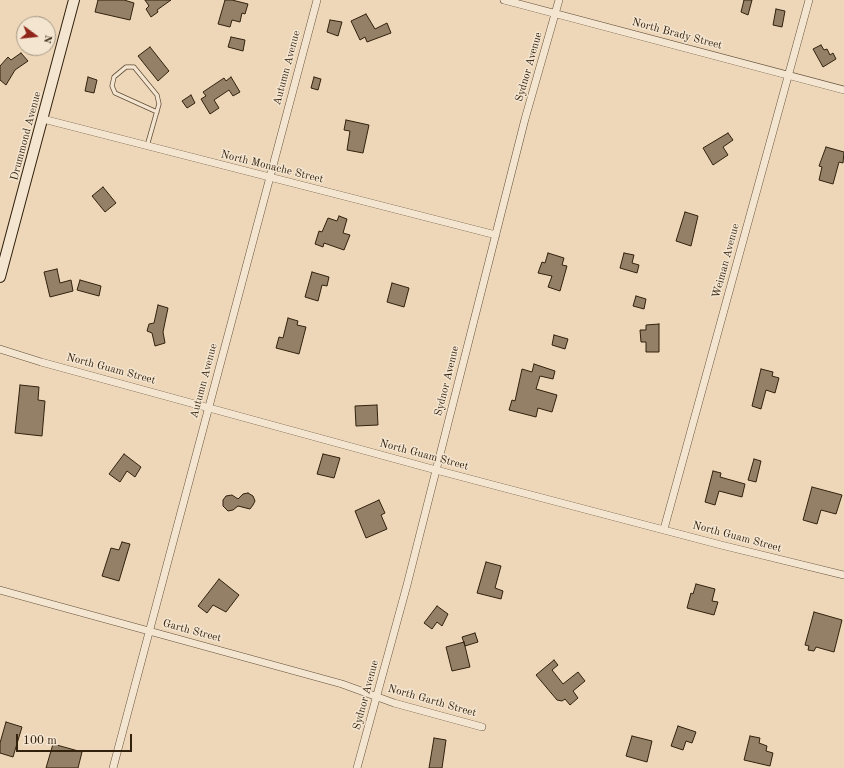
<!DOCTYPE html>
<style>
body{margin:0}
#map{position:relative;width:844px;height:768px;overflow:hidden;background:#eed7b8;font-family:"Old Standard TT",serif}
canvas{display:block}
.north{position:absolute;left:16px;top:16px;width:40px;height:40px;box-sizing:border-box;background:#f4e5d1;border:1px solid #a69783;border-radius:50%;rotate:105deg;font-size:11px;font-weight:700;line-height:16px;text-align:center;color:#31210d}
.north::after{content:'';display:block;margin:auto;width:14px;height:18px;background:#8f2418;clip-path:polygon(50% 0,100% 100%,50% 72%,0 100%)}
.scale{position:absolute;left:16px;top:734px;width:116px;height:18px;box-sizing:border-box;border:2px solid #31210d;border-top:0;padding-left:5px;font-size:12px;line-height:14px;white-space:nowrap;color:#31210d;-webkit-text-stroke:3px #f4e5d1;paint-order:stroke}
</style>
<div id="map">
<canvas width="844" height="768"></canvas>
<div class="north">N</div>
<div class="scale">100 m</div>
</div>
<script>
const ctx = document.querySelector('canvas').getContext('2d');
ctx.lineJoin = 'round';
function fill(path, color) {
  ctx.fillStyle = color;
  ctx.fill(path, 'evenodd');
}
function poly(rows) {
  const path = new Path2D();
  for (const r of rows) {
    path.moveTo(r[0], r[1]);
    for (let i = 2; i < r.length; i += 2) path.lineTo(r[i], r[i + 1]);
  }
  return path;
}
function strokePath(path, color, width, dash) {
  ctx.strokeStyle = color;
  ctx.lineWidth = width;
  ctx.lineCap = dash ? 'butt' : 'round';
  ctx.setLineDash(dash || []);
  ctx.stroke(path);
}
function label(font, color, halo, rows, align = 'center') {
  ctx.font = font + ' "Old Standard TT",serif';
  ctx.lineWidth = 3;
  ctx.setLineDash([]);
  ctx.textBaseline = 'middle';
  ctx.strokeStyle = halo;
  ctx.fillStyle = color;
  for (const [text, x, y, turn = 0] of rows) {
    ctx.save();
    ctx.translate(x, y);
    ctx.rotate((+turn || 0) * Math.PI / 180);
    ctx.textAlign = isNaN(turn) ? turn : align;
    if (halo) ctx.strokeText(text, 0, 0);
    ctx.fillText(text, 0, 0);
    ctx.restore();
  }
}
const building = poly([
 [98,0,124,0,134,3,130,20,95,12,98,0],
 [145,0,171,0,157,10,158,12,151,17,146,9,149,6,145,0],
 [225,0,232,0,248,4,245,14,242,13,240,22,232,20,230,27,218,24,225,0],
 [744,0,752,0,748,15,741,12,744,0],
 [776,9,785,11,782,27,773,25,776,9],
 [366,14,375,29,387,23,391,33,367,42,365,37,360,40,351,21,366,14],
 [330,20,342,22,338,36,327,32,330,20],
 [231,37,245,40,243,51,228,47,231,37],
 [821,45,824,50,827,49,830,55,833,53,836,59,823,67,813,49,821,45],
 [150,47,169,71,158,81,138,56,150,47],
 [21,53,28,61,15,70,6,85,0,80,0,66,8,57,11,60,21,53],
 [88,77,97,80,94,93,85,91,88,77],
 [231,77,240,92,233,96,229,90,214,100,219,108,210,114,201,99,206,96,203,92,224,78,226,81,231,77],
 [314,77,321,79,318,90,311,88,314,77],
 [191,95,195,103,187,108,182,101,191,95],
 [346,120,369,125,363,153,347,150,350,131,344,130,346,120],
 [728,133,733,140,723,147,728,155,713,165,703,148,728,133],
 [826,147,844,152,843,163,839,162,833,184,819,180,822,167,819,166,826,147],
 [103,187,116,203,105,212,92,196,103,187],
 [685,212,698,216,691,246,676,241,685,212],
 [339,216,347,219,343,233,350,235,344,250,324,243,323,247,315,244,319,231,322,232,328,218,337,221,339,216],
 [548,253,564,258,562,265,567,266,560,291,548,287,552,276,538,273,542,262,545,263,548,253],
 [624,253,634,255,632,263,639,265,637,273,620,268,624,253],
 [57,269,60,283,71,280,73,291,50,297,44,272,57,269],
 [312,272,329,277,327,286,322,285,318,301,305,297,312,272],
 [80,280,101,286,99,296,77,290,80,280],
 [392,283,409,288,404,307,387,302,392,283],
 [636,296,646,299,644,309,633,306,636,296],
 [158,305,168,308,163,332,165,343,155,346,152,333,147,331,149,324,154,323,158,305],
 [288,318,298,321,297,325,306,327,299,354,276,348,279,337,283,338,288,318],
 [659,324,659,352,646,352,646,342,641,342,640,330,646,330,646,325,659,324],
 [554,335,568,339,565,349,552,345,554,335],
 [534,364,555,371,553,379,540,376,536,389,557,395,552,412,538,408,536,417,509,410,512,400,515,401,522,369,532,372,534,364],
 [761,369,773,372,772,376,779,378,775,393,766,390,761,409,752,406,761,369],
 [20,385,39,387,38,400,45,401,42,436,15,433,20,385],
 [377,405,378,425,356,426,355,406,377,405],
 [124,454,141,467,135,477,127,471,120,482,109,474,124,454],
 [323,454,340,458,334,478,317,474,323,454],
 [754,459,761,461,756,482,748,480,754,459],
 [713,471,721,473,720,477,745,484,742,497,719,491,715,505,705,502,713,471],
 [812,487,842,495,836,514,821,510,817,524,803,520,812,487],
 [248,493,253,496,255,501,253,505,250,509,238,506,233,510,228,511,223,506,223,500,226,496,232,495,238,499,243,494,248,493],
 [379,500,385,513,381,515,387,529,366,538,355,511,379,500],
 [122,542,130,544,119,581,102,576,111,548,119,550,122,542],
 [486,562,501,566,495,588,503,591,501,599,477,593,486,562],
 [219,579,239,595,226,612,213,605,207,613,198,606,219,579],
 [696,584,715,589,712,601,718,602,714,615,687,608,691,593,693,594,696,584],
 [437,606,448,614,442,626,437,622,432,629,424,623,437,606],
 [814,612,842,620,834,652,816,647,814,651,808,650,809,646,805,645,814,612],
 [475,633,478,642,465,646,462,637,475,633],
 [464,642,470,667,452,671,446,647,464,642],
 [554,660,558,665,552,670,563,684,578,672,585,681,573,691,578,698,570,705,565,699,562,701,557,700,536,675,554,660],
 [6,722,22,727,13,757,0,753,0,743,6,722],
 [678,726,696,732,692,743,686,741,683,750,671,746,678,726],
 [632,736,652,741,647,762,626,756,632,736],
 [750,736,760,738,759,743,767,746,766,751,773,753,770,766,744,760,750,736],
 [434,738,446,740,442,768,429,768,434,738],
 [53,744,82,752,78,768,46,768,53,744]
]);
const lane = poly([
 [147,146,159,104,157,95,134,67,126,67,114,77,112,86,115,93,157,112]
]);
const street = poly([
 [504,0,844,90],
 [43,119,496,235],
 [0,349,41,362,436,470,721,545,844,575],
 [664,529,809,0],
 [0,590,342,684,394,703,482,727],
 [113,768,317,0],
 [357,768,407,585,525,119,559,0]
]);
const secondary = poly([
 [0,277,74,0]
]);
const streetNames = [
 ["North Brady Street",677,34,15],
 ["Sydnor Avenue",529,67,-74],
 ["Autumn Avenue",287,68,-75],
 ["Drummond Avenue",26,136,-75],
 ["North Monache Street",272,167,14],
 ["Weiman Avenue",726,261,-75],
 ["North Guam Street",111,369,15],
 ["Autumn Avenue",204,381,-75],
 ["Sydnor Avenue",447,381,-76],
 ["North Guam Street",424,455,15],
 ["North Guam Street",737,537,15],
 ["Garth Street",192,631,15],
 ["Sydnor Avenue",366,695,-75],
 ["North Garth Street",432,701,16]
];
fill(building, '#938066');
strokePath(building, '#31210d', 1);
strokePath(lane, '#604e38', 5);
strokePath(street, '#604e38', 8);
strokePath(secondary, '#31210d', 12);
strokePath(lane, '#f4e5d1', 3.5);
strokePath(street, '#f4e5d1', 7);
strokePath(secondary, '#f4e5d1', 10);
label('11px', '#31210d', '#f4e5d1', streetNames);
</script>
